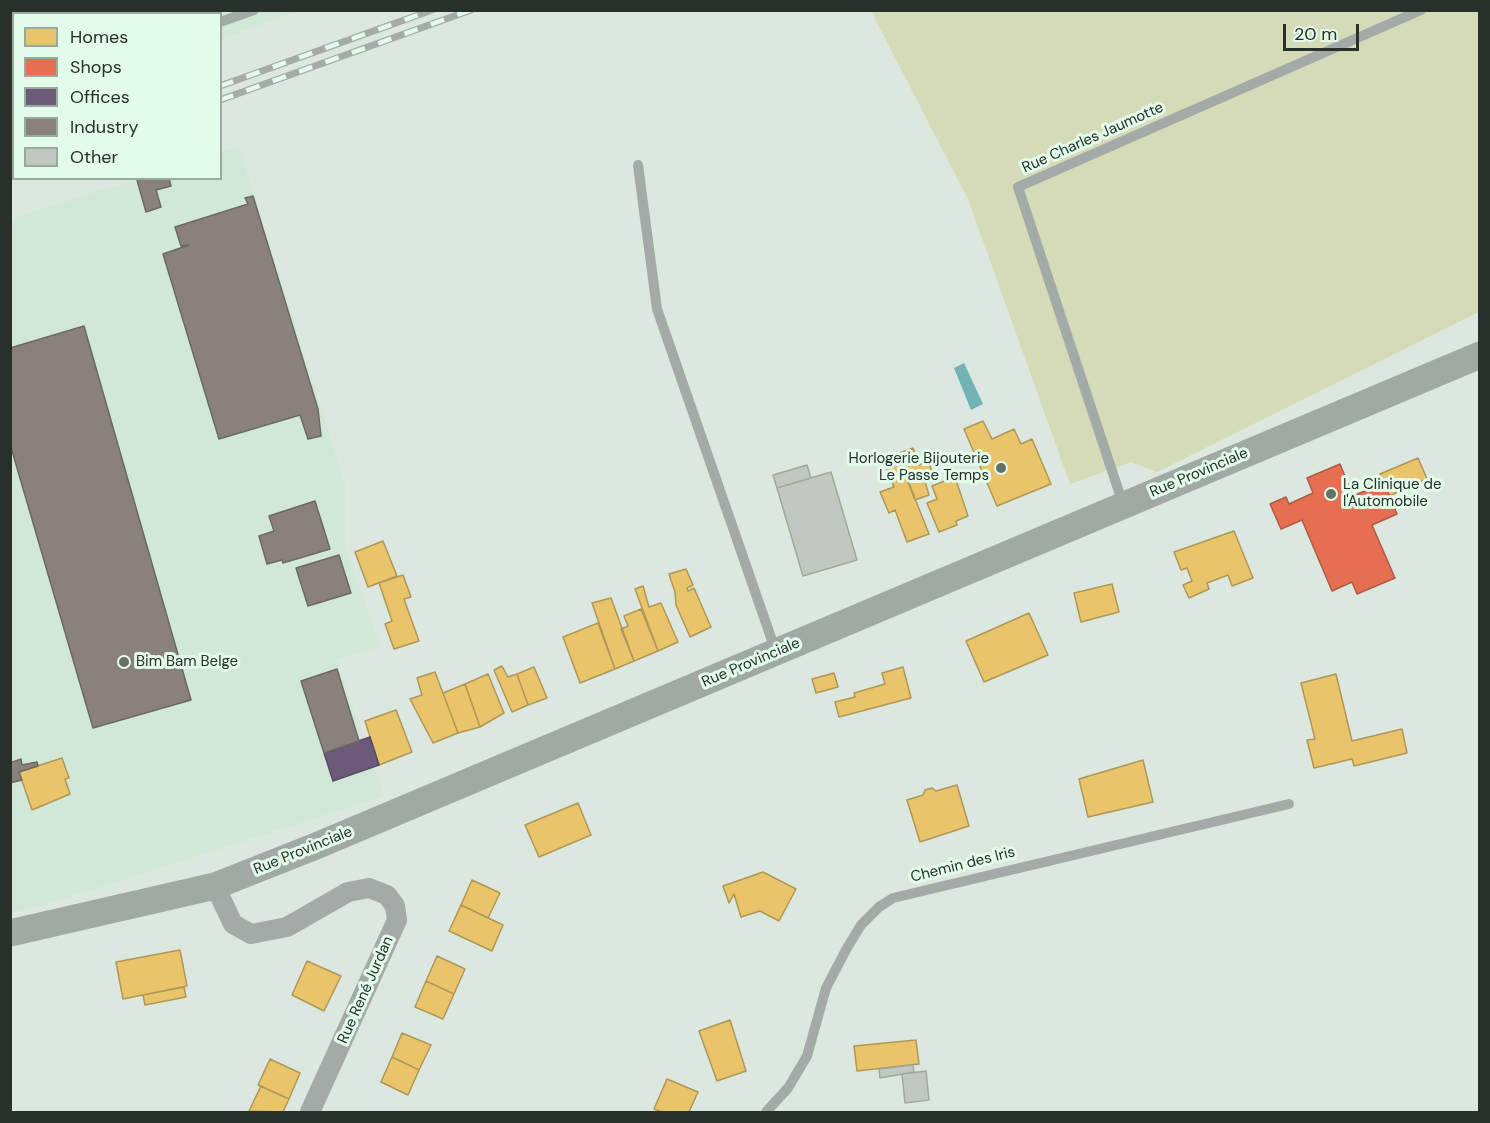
<!DOCTYPE html>
<meta charset="utf-8">
<style>
body{margin:0}
#map{position:relative;width:1490px;height:1123px;overflow:hidden;background:#dbe7df;font-family:"DM Sans",sans-serif}
canvas{display:block}
.frame{position:absolute;inset:0;border:12px solid #27302a;pointer-events:none}
.legend{position:absolute;left:12px;top:12px;width:210px;height:168px;box-sizing:border-box;background:#e3fbea;border:2px solid #98aa9d;margin:0;padding:8px 10px;list-style:none;font-size:18px;color:#27302a}
.legend li{display:flex;align-items:center;gap:12px;height:30px}
.legend b{width:30px;border:2px solid #98aa9d}
.scale{position:absolute;left:1283px;top:24px;width:76px;height:27px;box-sizing:border-box;border:3px solid #27302a;border-top:0;padding-left:8px;font-size:18px;line-height:21px;white-space:nowrap;color:#27302a;-webkit-text-stroke:4px #e3fbea;paint-order:stroke}
</style>
<div id="map">
<canvas width="1490" height="1123"></canvas>
<div class="frame"></div>
<ul class="legend">
<li><b style="height:16px;background:#e9c46a"></b>Homes</li>
<li><b style="height:16px;background:#e76f51"></b>Shops</li>
<li><b style="height:16px;background:#6d597a"></b>Offices</li>
<li><b style="height:16px;background:#8a817c"></b>Industry</li>
<li><b style="height:16px;background:#c1c8c1"></b>Other</li>
</ul>
<div class="scale">20 m</div>
</div>
<script>
const ctx = document.querySelector('canvas').getContext('2d');
ctx.lineJoin = 'round';
function fill(path, color) {
  ctx.fillStyle = color;
  ctx.fill(path, 'evenodd');
}
function poly(rows) {
  const path = new Path2D();
  for (const r of rows) {
    path.moveTo(r[0], r[1]);
    for (let i = 2; i < r.length; i += 2) path.lineTo(r[i], r[i + 1]);
  }
  return path;
}
function strokePath(path, color, width, dash) {
  ctx.strokeStyle = color;
  ctx.lineWidth = width;
  ctx.lineCap = dash ? 'butt' : 'round';
  ctx.setLineDash(dash || []);
  ctx.stroke(path);
}
function label(font, color, halo, rows, align = 'center') {
  ctx.font = font + ' "DM Sans",sans-serif';
  ctx.lineWidth = 6;
  ctx.setLineDash([]);
  ctx.textBaseline = 'middle';
  ctx.strokeStyle = halo;
  ctx.fillStyle = color;
  for (const [text, x, y, turn = 0] of rows) {
    ctx.save();
    ctx.translate(x, y);
    ctx.rotate((+turn || 0) * Math.PI / 180);
    ctx.textAlign = isNaN(turn) ? turn : align;
    if (halo) ctx.strokeText(text, 0, 0);
    ctx.fillText(text, 0, 0);
    ctx.restore();
  }
}
const built = poly([
 [11,11,299,11,221,39,220,14,14,14,14,115,11,116],
 [239,146,345,484,345,547,380,646,336,660,384,796,47,904,11,913,10,219,137,179,220,178,221,152]
]);
const green = poly([
 [871,11,1479,11,1479,312,1157,472,1131,462,1070,484,968,199]
]);
const water = poly([
 [964,363,983,404,971,410,954,368]
]);
const homes = poly([
 [983,421,992,439,1014,429,1021,444,1032,439,1051,484,997,506,964,429,983,421],
 [913,448,919,465,928,461,932,471,923,475,929,495,915,500,897,454,913,448],
 [1418,458,1427,479,1389,496,1380,474,1418,458],
 [901,463,929,534,907,542,895,510,889,513,880,492,894,487,887,469,901,463],
 [955,477,968,516,956,521,957,525,939,532,927,503,937,499,932,486,955,477],
 [1234,531,1253,578,1232,586,1228,575,1207,583,1209,589,1189,598,1183,585,1192,581,1187,568,1181,570,1174,552,1234,531],
 [383,541,397,576,368,587,355,552,383,541],
 [686,569,693,585,687,588,688,591,694,588,711,627,690,637,676,605,675,592,669,574,686,569],
 [403,575,411,597,404,599,419,641,394,649,385,624,392,621,379,583,403,575],
 [1112,584,1119,612,1081,622,1074,593,1112,584],
 [643,586,649,607,661,603,678,642,658,651,635,589,643,586],
 [611,598,634,661,615,669,592,603,611,598],
 [641,609,658,651,634,661,621,629,628,626,624,616,641,609],
 [1029,613,1048,655,984,682,966,641,1029,613],
 [598,623,615,669,580,683,563,637,598,623],
 [502,666,508,677,517,674,528,705,512,712,494,670,502,666],
 [534,667,547,698,528,705,517,674,534,667],
 [903,667,911,698,839,717,835,702,855,697,854,693,885,684,882,673,903,667],
 [435,672,458,733,433,743,410,699,422,695,417,678,435,672],
 [834,673,838,687,816,693,812,679,834,673],
 [488,674,504,713,480,727,465,684,488,674],
 [1336,674,1352,741,1402,729,1407,753,1354,766,1352,759,1314,768,1307,740,1315,739,1301,683,1336,674],
 [465,684,480,727,458,733,443,693,465,684],
 [396,710,412,752,379,765,365,721,396,710],
 [62,758,69,778,65,779,70,794,32,810,19,772,62,758],
 [1143,760,1153,802,1088,817,1079,779,1143,760],
 [957,785,969,826,920,842,907,800,923,795,925,790,932,788,936,791,957,785],
 [578,803,591,835,539,857,525,825,578,803],
 [763,872,796,889,779,921,760,911,741,917,734,894,729,903,723,886,763,872],
 [472,880,500,893,488,918,461,905,472,880],
 [461,905,503,925,492,951,449,931,461,905],
 [180,950,187,986,123,999,116,962,180,950],
 [437,956,465,969,454,994,426,981,437,956],
 [307,961,341,976,324,1011,292,995,307,961],
 [426,981,454,994,443,1019,415,1007,426,981],
 [184,987,186,997,145,1005,143,995,184,987],
 [730,1020,746,1071,717,1081,699,1031,730,1020],
 [402,1033,431,1045,419,1070,392,1057,402,1033],
 [916,1040,919,1064,857,1071,854,1046,916,1040],
 [392,1057,419,1070,408,1095,381,1082,392,1057],
 [270,1059,300,1073,289,1099,258,1085,270,1059],
 [667,1079,698,1092,689,1112,662,1112,654,1109,667,1079],
 [261,1086,289,1099,283,1112,249,1111,261,1086]
]);
const shops = poly([
 [1340,464,1353,496,1384,483,1397,514,1372,525,1395,578,1357,594,1352,582,1332,591,1302,520,1281,529,1270,504,1286,497,1289,504,1313,493,1307,478,1340,464]
]);
const offices = poly([
 [370,737,379,765,333,781,324,753,370,737]
]);
const industry = poly([
 [10,10,147,10,139,14,14,14,14,57,10,58,10,10],
 [141,178,169,178,171,186,156,190,161,207,146,212,137,180,141,178],
 [253,196,318,409,321,436,308,439,300,415,219,439,163,254,189,245,181,246,175,227,248,204,245,198,253,196],
 [84,326,191,700,93,728,10,444,10,348,84,326],
 [315,501,330,549,283,563,282,560,267,564,259,536,274,531,269,516,315,501],
 [339,555,351,593,308,606,296,568,339,555],
 [337,669,359,741,324,753,301,681,337,669],
 [21,759,22,765,37,762,38,766,19,772,22,780,10,783,10,763,21,759]
]);
const building = poly([
 [807,465,811,478,777,488,773,475,807,465],
 [831,472,857,560,803,576,777,488,831,472],
 [913,1065,914,1072,880,1078,879,1069,913,1065],
 [926,1071,929,1100,905,1103,902,1074,926,1071]
]);
const service = poly([
 [220,22,254,10],
 [10,95,14,94],
 [638,165,657,309,776,652],
 [1123,504,1018,187,1421,10],
 [766,1112,788,1088,807,1056,826,988,847,948,861,925,879,907,893,898,1289,804]
]);
const minor = poly([
 [215,886,233,924,251,934,287,927,348,892,369,888,387,895,395,906,397,920,310,1112]
]);
const secondary = poly([
 [10,933,215,886,316,846,1480,355]
]);
const rail = poly([
 [220,86,432,10],
 [220,100,471,10],
 [10,161,14,160],
 [10,175,14,174]
]);
const markers = [
 [1001,468,6,"#667069"],
 [1331,494,6,"#667069"],
 [124,662,6,"#667069"]
];
const streetNames = [
 ["Rue Charles Jaumotte",1093,138,-24],
 ["Rue Provinciale",1199,473,-23],
 ["Rue Provinciale",751,663,-23],
 ["Rue Provinciale",303,851,-22],
 ["Chemin des Iris",963,865,-14],
 ["Rue René Jurdan",366,990,-66]
];
const poiNames = [
 ["Horlogerie Bijouterie",989,459,"right"],
 ["Le Passe Temps",989,476,"right"],
 ["La Clinique de",1343,485],
 ["l'Automobile",1343,502],
 ["Bim Bam Belge",136,662]
];
fill(built, '#d1e8d8');
fill(green, '#d4dbb6');
fill(water, '#72b4b5');
fill(homes, '#e9c46a');
strokePath(homes, '#af9857', 1.5);
fill(shops, '#e76f51');
strokePath(shops, '#ad5c45', 1.5);
fill(offices, '#6d597a');
strokePath(offices, '#584d62', 1.5);
fill(industry, '#8a817c');
strokePath(industry, '#6c6963', 1.5);
fill(building, '#c1c8c1');
strokePath(building, '#a0a8a0', 1.5);
strokePath(service, '#a4aaa7', 10);
strokePath(minor, '#a4aaa7', 20);
strokePath(secondary, '#a1a9a5', 27);
strokePath(rail, '#a5aca8', 7);
strokePath(rail, '#e3fbea', 4.5, [14]);
for (const [x, y, r, color] of markers) {
  const dot = new Path2D();
  dot.arc(x, y, r, 0, 2 * Math.PI);
  ctx.fillStyle = color;
  ctx.fill(dot);
  strokePath(dot, '#e3fbea', 2);
}
label('15px', '#27302a', '#e3fbea', streetNames);
label('15px', '#27302a', '#e3fbea', poiNames, 'left');
</script>
